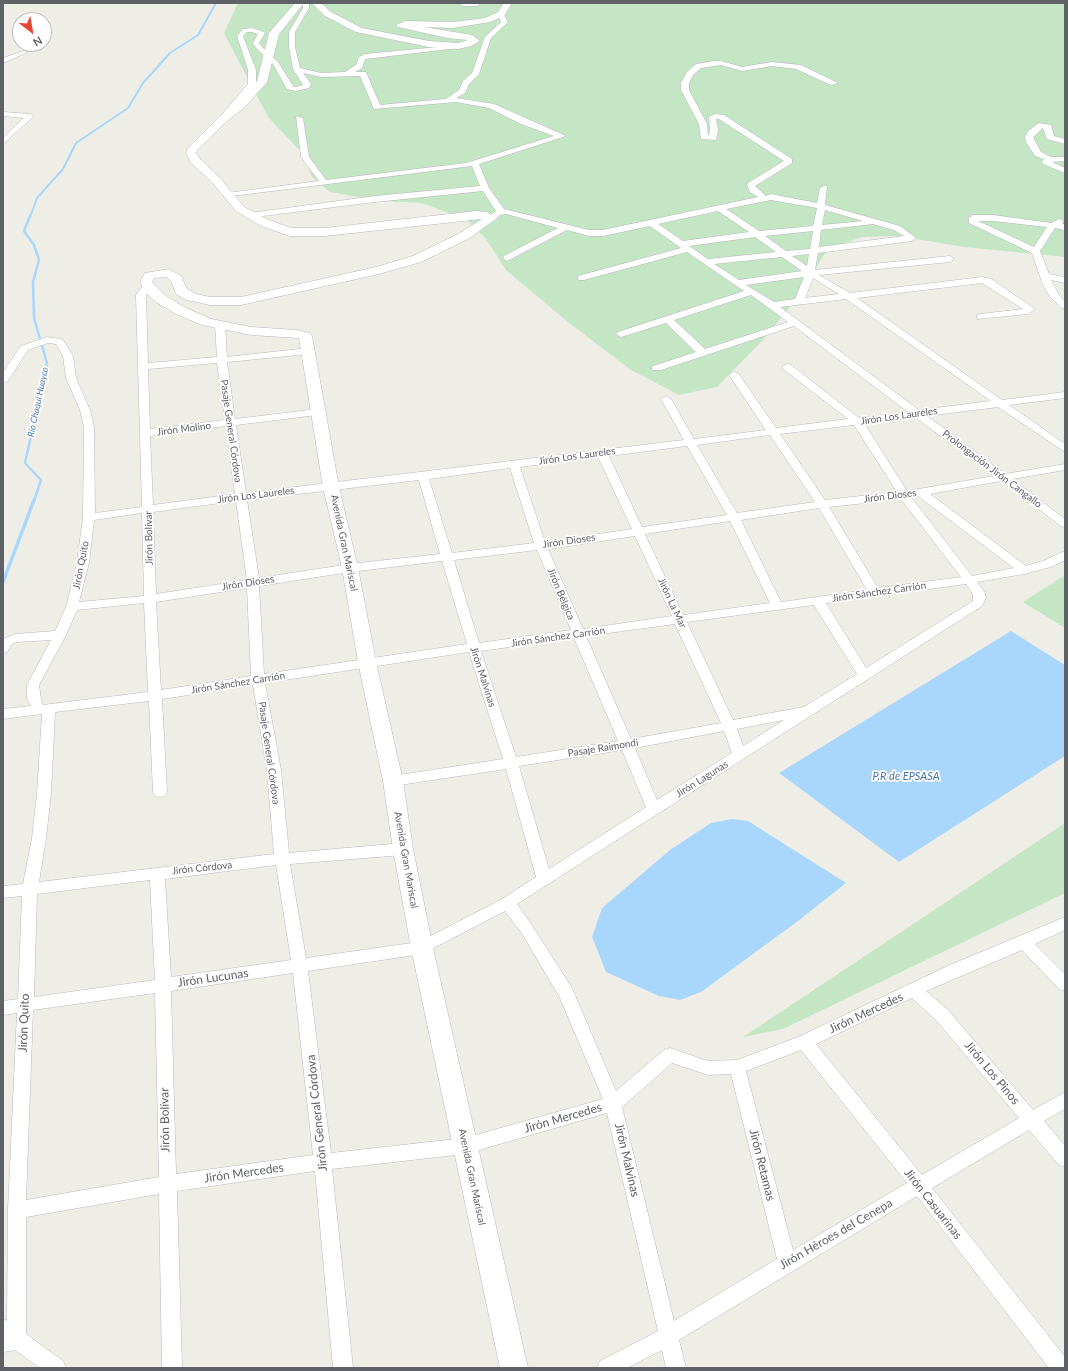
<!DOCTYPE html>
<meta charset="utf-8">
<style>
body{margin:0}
#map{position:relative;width:1068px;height:1371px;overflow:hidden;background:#efeee6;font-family:Lato,sans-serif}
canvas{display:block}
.frame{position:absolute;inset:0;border:4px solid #5e6166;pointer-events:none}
.north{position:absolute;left:12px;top:12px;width:40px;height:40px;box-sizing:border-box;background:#fff;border:1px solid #bfc0c2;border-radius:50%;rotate:149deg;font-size:11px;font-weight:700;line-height:16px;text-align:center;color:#5e6166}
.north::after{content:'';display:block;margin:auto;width:14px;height:18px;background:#e44938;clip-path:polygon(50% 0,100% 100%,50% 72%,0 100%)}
</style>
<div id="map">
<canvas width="1068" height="1371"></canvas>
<div class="frame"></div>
<div class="north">N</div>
</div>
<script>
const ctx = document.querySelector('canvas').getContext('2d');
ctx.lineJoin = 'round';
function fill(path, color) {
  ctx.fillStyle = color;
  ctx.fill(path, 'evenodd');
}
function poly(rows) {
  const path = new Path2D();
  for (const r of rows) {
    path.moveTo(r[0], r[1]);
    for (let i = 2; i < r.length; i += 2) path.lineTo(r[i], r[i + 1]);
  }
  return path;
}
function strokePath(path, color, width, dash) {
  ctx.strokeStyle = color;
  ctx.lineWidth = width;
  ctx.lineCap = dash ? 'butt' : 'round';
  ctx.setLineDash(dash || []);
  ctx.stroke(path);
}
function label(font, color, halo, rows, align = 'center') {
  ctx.font = font + ' Lato,sans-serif';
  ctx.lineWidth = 3.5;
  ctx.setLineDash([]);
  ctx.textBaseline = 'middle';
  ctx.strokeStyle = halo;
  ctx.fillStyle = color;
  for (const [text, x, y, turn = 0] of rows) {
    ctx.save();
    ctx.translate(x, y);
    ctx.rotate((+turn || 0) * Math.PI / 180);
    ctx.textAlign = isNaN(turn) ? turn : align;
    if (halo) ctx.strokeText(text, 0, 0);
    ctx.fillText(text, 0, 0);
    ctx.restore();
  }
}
const green = poly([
 [238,3,1065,3,1065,257,964,247,898,236,862,237,828,249,793,303,763,340,717,387,679,395,631,370,569,323,506,270,486,239,467,220,422,203,381,201,330,192,312,177,302,153,268,117,224,33],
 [1065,575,1065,628,1023,602],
 [1065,823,1065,893,783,1029,743,1037]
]);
const water = poly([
 [1011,631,1065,665,1065,756,899,862,779,773],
 [732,819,748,821,846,883,798,921,701,992,680,1000,659,996,606,972,592,937,602,908,670,850,711,823]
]);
const streamFar2 = poly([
 [30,217,37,198,63,169,76,143,128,108,143,83,170,53,198,35,216,3]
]);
const streamFar1 = poly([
 [30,216,24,231,34,245,39,260,33,282,34,318,47,363,25,463,41,480,34,501]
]);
const stream = poly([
 [3,582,34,500]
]);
const street = poly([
 [303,3,309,3,309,8,295,32,295,47,300,68,321,73,345,72,356,65,359,57,365,54,460,45,461,46,458,48,365,59,362,68,355,72,366,72,380,105,446,99,459,90,463,81,472,73,485,37,501,22,498,14,503,13,508,22,491,38,479,74,469,84,465,93,456,98,494,104,566,136,479,164,489,188,504,209,589,230,603,230,758,197,750,192,747,185,748,183,784,161,719,119,716,119,718,130,716,140,701,139,699,124,681,90,681,83,687,72,696,64,714,61,721,61,742,67,772,62,801,65,838,83,831,85,796,69,772,66,742,71,721,65,701,68,693,75,689,83,689,90,707,124,708,135,709,135,710,130,709,117,715,114,724,115,792,159,792,163,755,186,766,196,771,194,817,203,820,188,824,186,827,186,825,205,900,226,916,238,912,241,818,253,815,270,950,256,954,259,950,262,819,275,850,293,982,277,991,279,1035,309,1028,314,977,319,977,315,980,314,1023,309,982,283,857,298,1002,400,1065,392,1065,398,1009,405,1065,444,1065,452,998,407,927,416,1005,474,1065,464,1065,470,1012,479,1065,519,1065,527,1061,526,1001,481,930,494,1026,566,1043,561,1065,551,1065,560,1051,567,1024,574,977,582,985,593,986,598,982,606,517,904,531,924,572,988,616,1091,664,1050,670,1048,708,1061,737,1060,798,1037,950,965,1065,917,1065,930,1035,944,1065,974,1065,991,1059,989,1022,950,926,991,948,1010,1033,1110,1065,1092,1065,1109,1044,1121,1065,1146,1065,1167,1059,1165,1029,1130,932,1188,1065,1357,1065,1368,1049,1368,917,1196,679,1340,686,1368,666,1368,662,1350,627,1368,597,1368,600,1361,658,1331,607,1113,465,1154,332,1169,353,1368,333,1368,315,1171,177,1191,182,1368,162,1368,159,1194,26,1217,26,1334,63,1361,66,1368,40,1368,15,1350,3,1352,3,1319,7,1321,8,1210,17,1013,3,1015,3,1001,18,999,22,896,3,898,3,886,23,884,32,838,37,794,42,714,3,719,3,709,31,706,27,699,27,685,51,640,17,642,12,644,7,652,3,653,3,639,15,634,55,631,66,607,77,563,83,517,84,427,80,410,66,378,63,356,56,344,48,343,28,350,7,382,3,383,3,372,21,346,47,337,60,339,63,340,73,356,76,378,90,410,94,427,95,513,142,507,136,295,144,284,147,283,152,286,146,295,148,363,217,357,215,325,220,322,225,325,227,357,308,348,313,351,308,354,227,362,235,419,317,409,322,412,317,415,236,425,246,493,684,440,661,399,666,396,671,399,694,439,766,430,729,375,734,372,738,373,776,428,848,419,783,369,782,367,787,364,791,365,859,418,908,412,794,326,661,370,653,370,652,368,653,366,696,352,666,323,621,337,616,334,618,332,744,291,687,252,584,280,578,280,578,276,681,248,650,226,603,236,589,236,567,230,507,261,503,258,504,256,558,228,506,214,500,215,493,221,487,221,487,217,496,211,483,191,375,202,247,218,246,216,250,213,375,196,480,186,472,166,224,197,224,193,227,193,319,181,301,157,296,116,303,118,309,157,326,180,466,163,554,136,521,124,489,108,456,102,374,109,360,76,321,77,303,73,311,84,309,88,296,91,287,89,273,64,256,48,253,43,258,34,252,32,247,32,243,36,256,70,256,84,229,117,223,117,223,113,248,84,248,70,237,36,243,29,252,28,264,32,265,33,259,43,262,47,278,62,293,86,296,87,303,85,293,69,289,47,289,32,303,8,303,3],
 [771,200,817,208,813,226,759,231,726,209,771,200],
 [825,210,863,221,822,225,825,210],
 [718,211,749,232,683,241,658,224,718,211],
 [873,224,894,230,904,236,819,247,821,230,873,224],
 [813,231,810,249,786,251,765,236,813,231],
 [755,237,776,252,708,259,689,246,755,237],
 [809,254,807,266,792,256,809,254],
 [782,257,802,271,739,280,714,264,782,257],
 [804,277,795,299,774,302,746,285,804,277],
 [813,278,839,294,805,298,813,278],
 [751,295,788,322,705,349,674,320,751,295],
 [846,299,991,401,919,410,780,307,846,299],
 [217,363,225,420,150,429,148,369,217,363],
 [915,417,994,476,907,491,864,423,915,417],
 [854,425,897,492,825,500,780,434,854,425],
 [226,426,235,494,153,505,150,436,226,426],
 [770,435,815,502,737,513,697,445,770,435],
 [687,446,727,515,642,527,609,456,687,446],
 [598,457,632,529,545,542,520,467,598,457],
 [510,468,534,543,452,553,429,479,510,468],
 [419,480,440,554,350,564,259,578,247,500,419,480],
 [918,496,1014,568,972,576,911,497,918,496],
 [901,499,961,577,878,588,829,507,901,499],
 [236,501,247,580,156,594,153,512,236,501],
 [819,508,867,590,781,602,741,520,819,508],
 [142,513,144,596,79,602,89,563,94,520,142,513],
 [730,521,770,603,683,615,645,534,730,521],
 [635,536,672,616,583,629,548,549,635,536],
 [537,550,571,630,479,643,454,560,537,550],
 [442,561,467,644,264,674,259,586,350,572,442,561],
 [966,584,973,594,973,601,866,668,826,603,966,584],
 [247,588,251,676,161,690,156,602,247,588],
 [144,603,148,692,43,705,41,699,39,685,66,635,77,610,144,603],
 [814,605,857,674,804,707,733,720,687,622,814,605],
 [675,624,721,723,631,739,586,636,675,624],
 [574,638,618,741,516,757,481,651,574,638],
 [469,652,503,759,393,776,388,777,386,781,388,785,393,786,506,769,536,877,502,899,419,942,306,958,290,864,403,855,408,853,410,849,408,845,403,843,289,853,281,770,265,683,469,652],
 [253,685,267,770,274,854,39,882,46,838,51,794,55,712,149,701,153,792,155,796,160,797,165,796,167,792,162,699,253,685],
 [784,720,743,746,737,729,784,720],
 [724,731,732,753,657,800,635,748,724,731],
 [622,750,646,807,549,869,519,766,622,750],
 [276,865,291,960,171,977,165,879,276,865],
 [150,880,155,980,34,997,37,894,150,880],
 [505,911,521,932,559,996,603,1099,465,1138,331,1153,308,971,422,954,505,911],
 [293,973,313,1155,176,1174,171,991,293,973],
 [155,993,159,1177,26,1200,33,1010,155,993],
 [912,998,936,1020,1019,1118,922,1175,816,1044,912,998],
 [801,1050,907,1183,793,1250,746,1071,801,1050],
 [672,1063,708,1075,731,1074,777,1259,674,1321,622,1107,672,1063],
 [23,51,28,52,3,63,3,58,23,51],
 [3,112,30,114,34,116,3,144,3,138,24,118,3,116,3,112],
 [1039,123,1051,125,1054,136,1065,139,1065,144,1047,139,1043,128,1033,137,1041,152,1051,157,1065,157,1065,161,1052,162,1065,168,1065,173,1043,164,1042,162,1044,159,1035,156,1026,142,1025,137,1028,131,1039,123],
 [973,215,993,215,1051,223,1059,219,1062,220,1063,222,1062,224,1065,224,1065,230,1055,228,1040,251,1049,274,1065,277,1065,283,1051,280,1059,295,1065,301,1065,309,1062,308,1050,297,1043,285,1032,253,969,223,969,218,973,215],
 [978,221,993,221,1047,227,1034,247,978,221]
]);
const secondary = poly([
 [295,3,304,3,279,34,267,82,245,107,227,121,198,149,196,153,200,159,220,178,244,207,269,220,291,228,325,228,476,211,487,212,496,219,468,239,421,262,379,274,241,305,210,305,187,300,176,294,171,281,166,277,154,278,152,282,166,296,186,308,211,319,251,327,297,330,310,333,312,336,339,487,358,568,376,662,403,781,413,849,433,948,528,1368,500,1368,411,948,393,849,383,781,358,662,342,568,323,487,299,338,251,335,202,325,176,314,156,302,146,293,140,282,145,273,169,269,181,276,187,289,196,294,210,297,241,297,376,267,413,256,460,233,482,219,325,236,290,236,261,226,236,211,212,182,191,163,186,153,188,148,219,117,237,103,257,81,269,33,295,3],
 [312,3,321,3,331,12,362,28,429,41,458,43,468,40,447,38,398,27,396,25,405,21,453,22,485,18,498,12,504,3,512,3,504,16,490,22,453,28,424,27,472,35,480,41,471,46,458,49,429,47,356,32,325,16,312,3],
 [459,3,481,3,477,6,463,6,459,3]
]);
const farWaternames = [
 ["Río Chaqui Huayco",38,402,-78]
];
const streetNames = [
 ["Jirón Los Laureles",899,416,-8],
 ["Jirón Molino",184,429,-7],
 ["Pasaje General Córdova",231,431,82],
 ["Jirón Los Laureles",577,456,-8],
 ["Prolongación Jirón Cangallo",992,469,37],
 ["Jirón Los Laureles",256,495,-7],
 ["Jirón Dioses",890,496,-7],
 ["Jirón Bolívar",149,538,-91],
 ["Jirón Dioses",569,541,-8],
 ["Avenida Gran Mariscal",344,543,78],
 ["Jirón Quito",81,565,-79],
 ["Jirón Dioses",248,583,-9],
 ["Jirón Sánchez Carrión",879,592,-8],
 ["Jirón Bélgica",561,594,67],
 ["Jirón La Mar",672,603,65],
 ["Jirón Sánchez Carrión",558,637,-8],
 ["Jirón Malvinas",483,677,72],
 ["Jirón Sánchez Carrión",238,683,-9],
 ["Pasaje Raimondi",603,748,-9],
 ["Pasaje General Córdova",269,753,82],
 ["Jirón Lagunas",702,779,-32],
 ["Avenida Gran Mariscal",406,860,80],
 ["Jirón Córdova",202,868,-6],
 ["Avenida Gran Mariscal",472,1177,78]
];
const waterNames = [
 ["P.R de EPSASA",906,776]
];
const nearStreetnames = [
 ["Jirón Lucunas",213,978,-8],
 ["Jirón Mercedes",866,1013,-25],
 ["Jirón Quito",24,1023,-88],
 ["Jirón Los Pinos",992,1073,50],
 ["Jirón General Córdova",317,1113,-96],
 ["Jirón Mercedes",563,1118,-16],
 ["Jirón Bolívar",165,1120,-91],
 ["Jirón Malvinas",627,1160,77],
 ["Jirón Retamas",762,1165,76],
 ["Jirón Mercedes",244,1173,-8],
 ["Jirón Casuarinas",933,1204,52],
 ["Jirón Héroes del Cenepa",836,1234,-30]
];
fill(green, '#c4e6c5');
fill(water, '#a9d6fc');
strokePath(streamFar2, '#a9d6fc', 2);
strokePath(streamFar1, '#a9d6fc', 2.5);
strokePath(stream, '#a9d6fc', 3.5);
strokePath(street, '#b6b8bc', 1);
strokePath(secondary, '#b5b8bd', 1);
fill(street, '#fff');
fill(secondary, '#fff');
label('italic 9px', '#4576ae', '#fff', farWaternames);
label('10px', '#5e6166', '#fff', streetNames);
label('italic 11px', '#4576ae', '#fff', waterNames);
label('12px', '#5e6166', '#fff', nearStreetnames);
</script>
